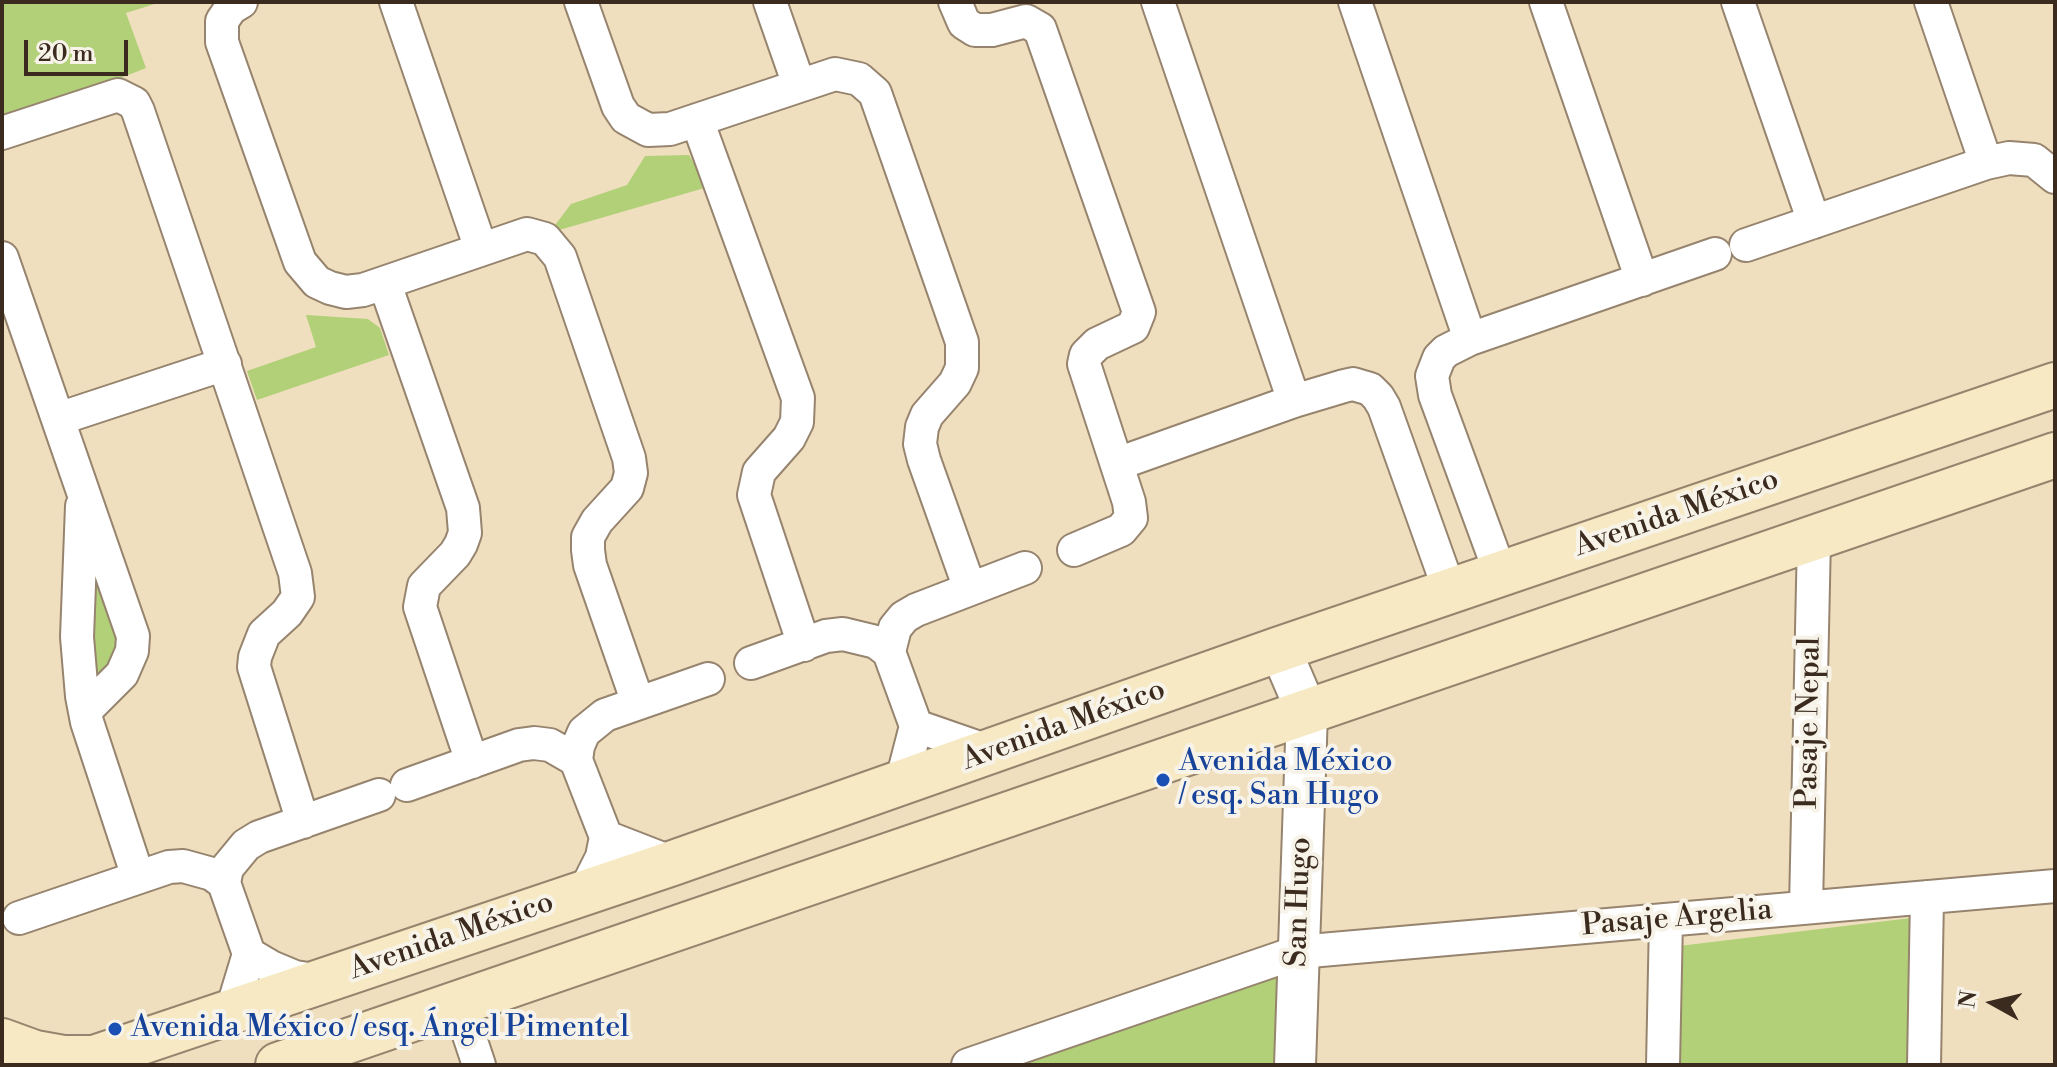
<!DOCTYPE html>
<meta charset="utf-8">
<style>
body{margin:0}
#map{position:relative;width:2057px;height:1067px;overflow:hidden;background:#f0dfbe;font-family:"Libre Bodoni",serif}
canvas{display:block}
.frame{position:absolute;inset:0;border:4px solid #3b2a1e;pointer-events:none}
.north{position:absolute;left:1953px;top:963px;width:80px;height:80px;-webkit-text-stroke:6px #f7f3e8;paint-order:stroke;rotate:278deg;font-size:22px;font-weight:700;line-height:32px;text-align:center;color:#3b2a1e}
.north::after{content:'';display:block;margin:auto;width:28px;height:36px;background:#3b2a1e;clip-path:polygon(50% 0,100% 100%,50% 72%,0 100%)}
.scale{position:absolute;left:24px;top:40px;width:104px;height:36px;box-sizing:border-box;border:4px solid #3b2a1e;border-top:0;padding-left:10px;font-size:24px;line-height:28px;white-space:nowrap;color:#3b2a1e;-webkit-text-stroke:6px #f7f3e8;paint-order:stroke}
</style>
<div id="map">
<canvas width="2057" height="1067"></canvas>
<div class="frame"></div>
<div class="north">N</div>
<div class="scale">20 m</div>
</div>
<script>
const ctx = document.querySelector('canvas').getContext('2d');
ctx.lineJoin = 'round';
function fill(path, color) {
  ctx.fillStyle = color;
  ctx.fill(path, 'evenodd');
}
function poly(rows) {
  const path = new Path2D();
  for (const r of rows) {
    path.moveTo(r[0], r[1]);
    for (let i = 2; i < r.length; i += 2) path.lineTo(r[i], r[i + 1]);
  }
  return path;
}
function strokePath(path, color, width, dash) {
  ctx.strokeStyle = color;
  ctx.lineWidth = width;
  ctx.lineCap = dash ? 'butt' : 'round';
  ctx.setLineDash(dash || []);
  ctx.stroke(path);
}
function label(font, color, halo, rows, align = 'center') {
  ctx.font = font + ' "Libre Bodoni",serif';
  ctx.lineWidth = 8;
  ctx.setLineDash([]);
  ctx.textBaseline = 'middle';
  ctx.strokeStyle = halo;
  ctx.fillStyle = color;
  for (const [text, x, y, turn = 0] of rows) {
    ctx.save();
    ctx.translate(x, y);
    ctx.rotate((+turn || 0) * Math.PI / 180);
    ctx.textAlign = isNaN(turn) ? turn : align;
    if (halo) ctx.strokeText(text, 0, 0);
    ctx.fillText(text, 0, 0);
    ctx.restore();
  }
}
const green = poly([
 [2,2,161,2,126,13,146,68,2,125],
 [689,155,708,187,549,233,571,204,627,185,645,156],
 [306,315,368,319,380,328,389,355,257,400,247,371,316,347],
 [91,536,122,628,120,659,93,692],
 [1911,918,1907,1065,1681,1065,1679,946],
 [1284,967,1279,1065,1002,1065]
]);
const minor = poly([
 [241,2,231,8,222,21,222,42,300,262,317,282,330,288,346,292,363,290,527,234,545,239,560,257,629,458,631,473,627,488,597,521,588,537,588,550,590,565,638,703],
 [396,2,481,249],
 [581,2,618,106,626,118,648,130,670,129,835,74,859,79,875,93,962,342,962,368,955,383,927,415,922,427,920,444,924,460,970,589],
 [770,2,799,85],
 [955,2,964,23,975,30,992,30,1026,21,1040,29,1139,312,1133,327,1097,344,1086,355,1084,364,1129,502,1131,518,1121,530,1074,550],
 [1158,2,1294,401],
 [1355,2,1470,339],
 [1546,2,1642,280],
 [1738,2,1814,222],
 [1931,2,1986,163],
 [697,120,798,398,797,422,789,438,759,472,754,495,804,645],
 [2,133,118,95,134,103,138,111,295,573,298,597,287,613,264,634,255,657,254,667,303,822],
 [1746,245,1986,163,2009,158,2034,160,2055,177],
 [2,258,133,636,132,651,122,674,85,711],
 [385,284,463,508,465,533,461,544,455,554,424,586,420,607,472,762],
 [58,419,225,364],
 [1117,464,1294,401,1344,386,1353,384,1370,389,1378,397,1384,407,1450,592],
 [82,506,77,637,82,696,87,722,138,877],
 [1501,575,1435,395,1432,376,1439,358,1446,351,1470,339,1715,254],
 [751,663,826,636,843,634,876,642,889,652],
 [916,726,991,752],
 [901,784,916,726,889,652,895,628,904,617,916,610,1025,568],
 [407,785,519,745,534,743,550,745,576,760],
 [606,837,673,863],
 [224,883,227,868,246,845,259,837,379,795],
 [584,893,602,857,606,837,576,760,578,746,584,732,605,715,708,679],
 [1806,907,1814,538],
 [19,918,169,867,183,866,212,874,224,883,249,954,232,1010],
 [249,954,271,967,295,977,321,981],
 [458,1002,479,1065],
 [968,1065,1298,952,2055,886],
 [1663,1065,1666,920],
 [1924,1065,1927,897]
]);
const tertiary = poly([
 [1280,649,1307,712,1295,1065]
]);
const secondary = poly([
 [2,1041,35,1053,63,1058,92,1058],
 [73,1065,673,863,1280,649,2055,385],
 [278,1065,2055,455]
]);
const markers = [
 [1163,780,8,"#1a4fb4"],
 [115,1029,8,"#1a4fb4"]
];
const streetNames = [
 ["Avenida México",1677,514,-19],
 ["Pasaje Nepal",1810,723,-89],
 ["Avenida México",1064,726,-20],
 ["San Hugo",1300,902,-88],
 ["Pasaje Argelia",1677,919,-5],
 ["Avenida México",452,937,-19]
];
const transitNames = [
 ["Avenida México",1179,763],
 ["/ esq. San Hugo",1179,797],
 ["Avenida México / esq. Ángel Pimentel",131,1029]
];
fill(green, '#b1d078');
strokePath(minor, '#96846e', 36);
strokePath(tertiary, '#96846e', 44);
strokePath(secondary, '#96846e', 48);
strokePath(minor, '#fff', 32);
strokePath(tertiary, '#fff', 40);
strokePath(secondary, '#f6e9c3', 44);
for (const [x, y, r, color] of markers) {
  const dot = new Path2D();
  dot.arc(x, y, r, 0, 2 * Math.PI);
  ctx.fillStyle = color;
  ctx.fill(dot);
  strokePath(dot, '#f7f3e8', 3);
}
label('30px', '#3b2a1e', '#f7f3e8', streetNames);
label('30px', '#164399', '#f7f3e8', transitNames, 'left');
</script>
